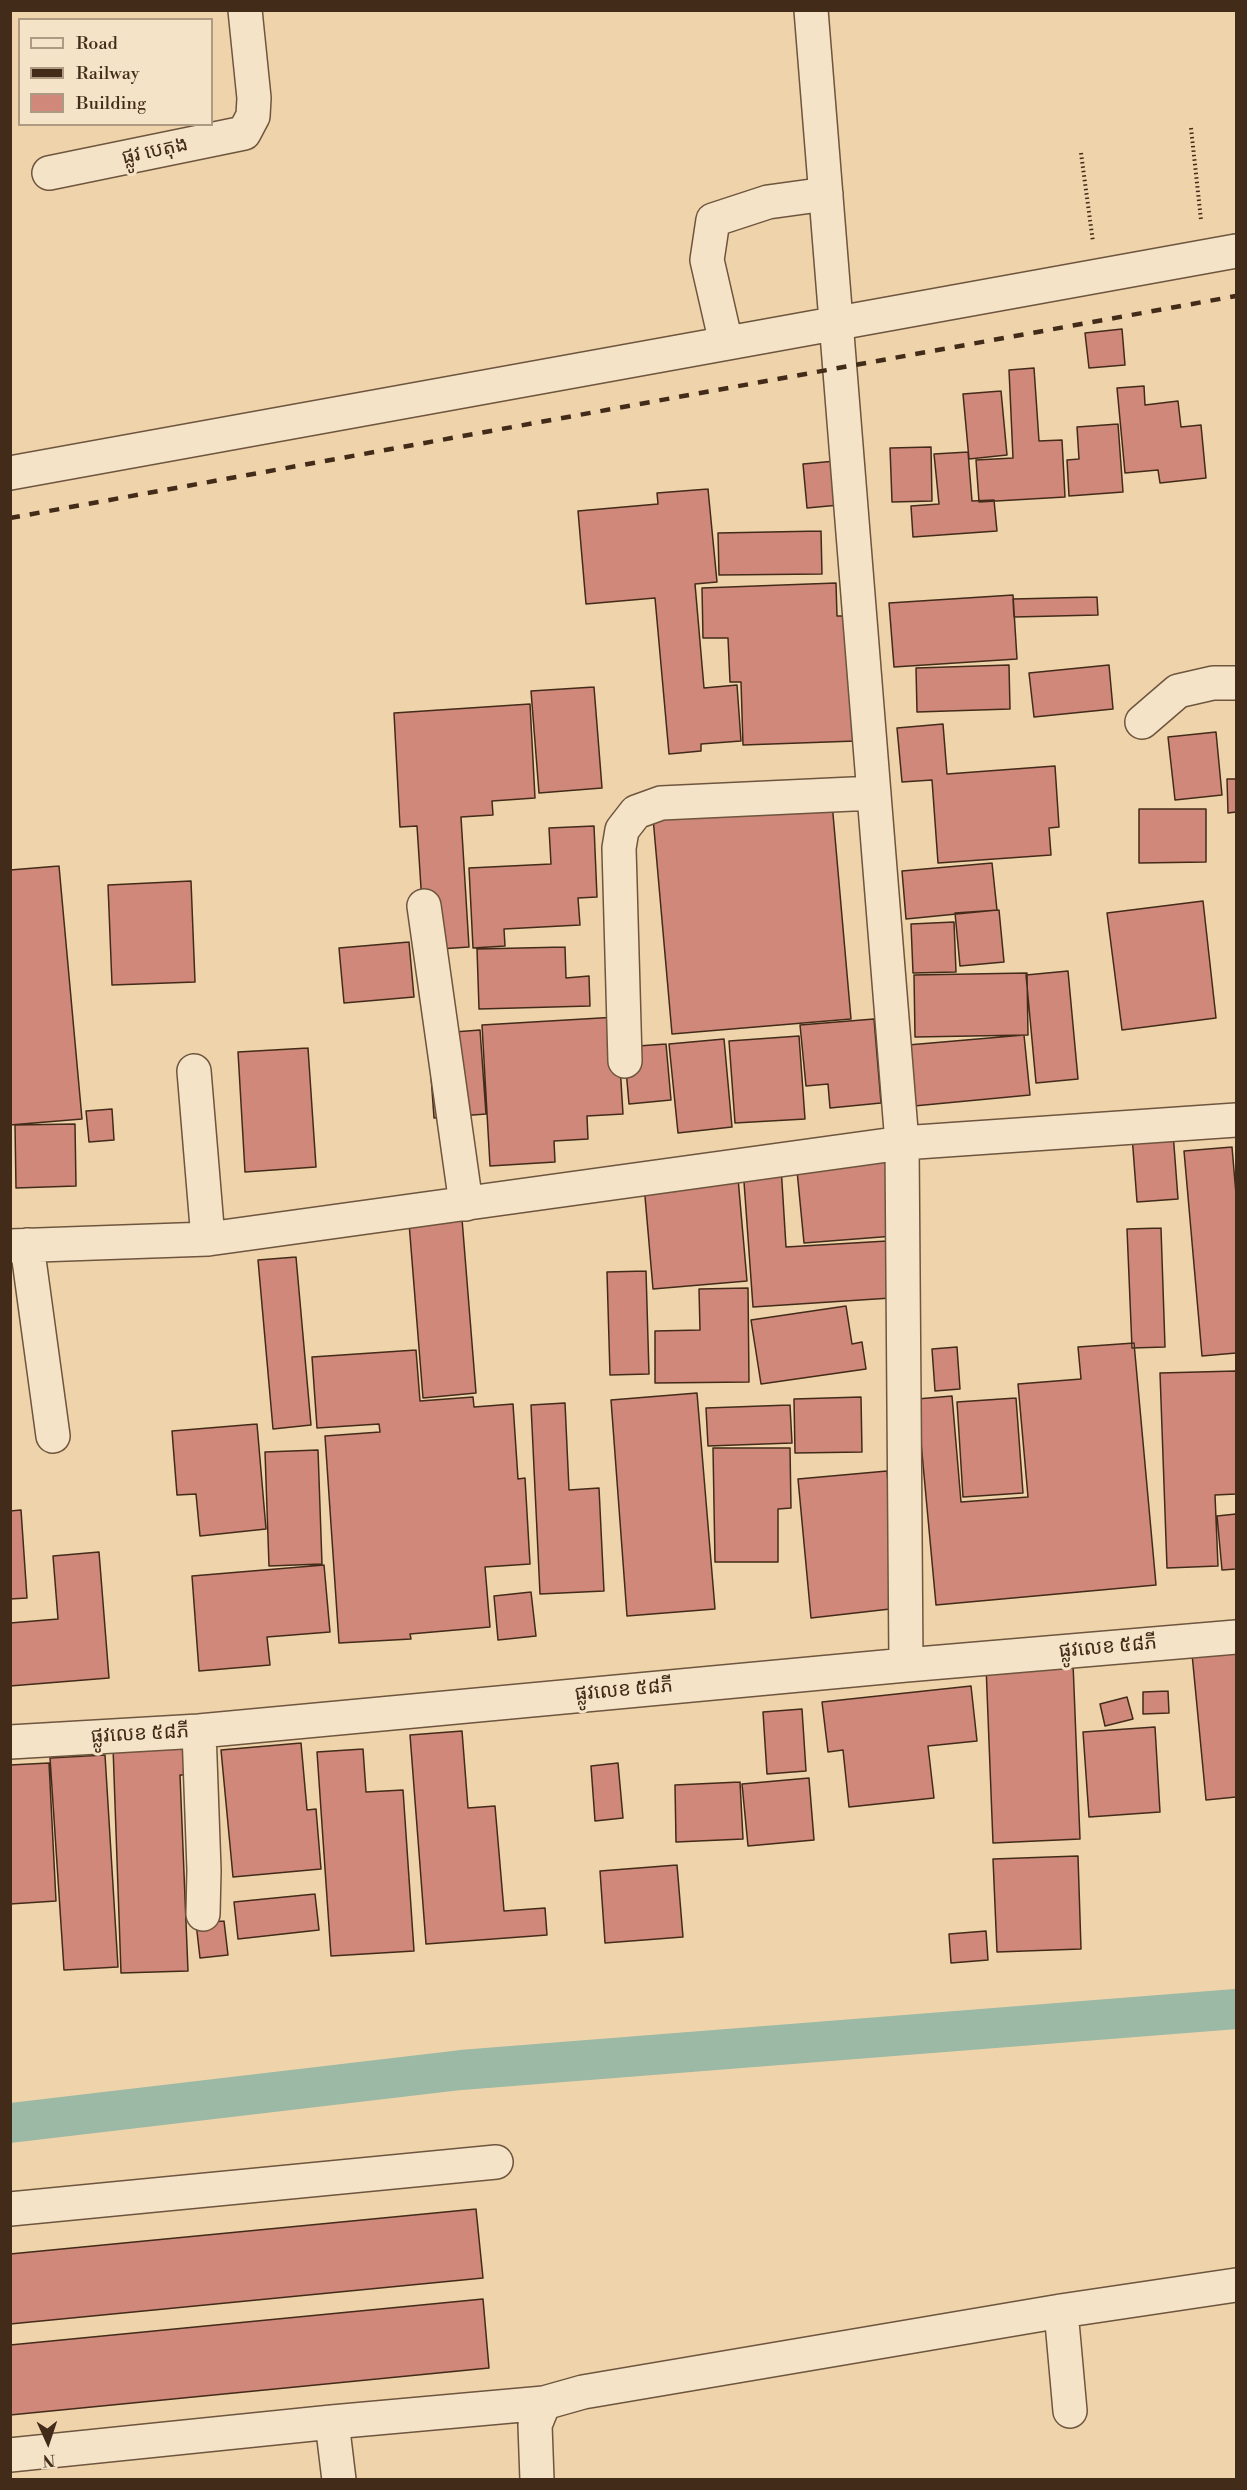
<!DOCTYPE html>
<meta charset="utf-8">
<style>
body{margin:0}
#map{position:relative;width:1247px;height:2490px;overflow:hidden;background:#efd4ab;font-family:"Libre Bodoni",serif}
canvas{display:block}
.frame{position:absolute;inset:0;border:12px solid #432b19;pointer-events:none}
.legend{position:absolute;left:18px;top:18px;width:195px;height:108px;box-sizing:border-box;background:#f5e3c8;border:2px solid #ae9982;margin:0;padding:8px 10px;list-style:none;font-size:18px;color:#432b19}
.legend li{display:flex;align-items:center;gap:12px;height:30px}
.legend b{width:30px;border:2px solid #ae9982}
.north{position:absolute;left:18px;top:2412px;width:60px;height:60px;-webkit-text-stroke:4px #f5e3c8;paint-order:stroke;rotate:177deg;font-size:16px;font-weight:700;line-height:24px;text-align:center;color:#432b19}
.north::after{content:'';display:block;margin:auto;width:21px;height:27px;background:#432b19;clip-path:polygon(50% 0,100% 100%,50% 72%,0 100%)}
</style>
<div id="map">
<canvas width="1247" height="2490"></canvas>
<div class="frame"></div>
<ul class="legend">
<li><b style="height:8px;background:#f5e3c8"></b>Road</li>
<li><b style="height:8px;background:#432b19"></b>Railway</li>
<li><b style="height:16px;background:#cf887a"></b>Building</li>
</ul>
<div class="north">N</div>
</div>
<script>
const ctx = document.querySelector('canvas').getContext('2d');
ctx.lineJoin = 'round';
function poly(rows) {
  const path = new Path2D();
  for (const r of rows) {
    path.moveTo(r[0], r[1]);
    for (let i = 2; i < r.length; i += 2) path.lineTo(r[i], r[i + 1]);
  }
  return path;
}
function strokePath(path, color, width, dash) {
  ctx.strokeStyle = color;
  ctx.lineWidth = width;
  ctx.lineCap = dash ? 'butt' : 'round';
  ctx.setLineDash(dash || []);
  ctx.stroke(path);
}
function fill(path, color) {
  ctx.fillStyle = color;
  ctx.fill(path, 'evenodd');
}
function label(font, color, halo, rows, align = 'center') {
  ctx.font = font + ' "Libre Bodoni","Noto Sans Khmer",serif';
  ctx.lineWidth = 6;
  ctx.setLineDash([]);
  ctx.textBaseline = 'middle';
  ctx.strokeStyle = halo;
  ctx.fillStyle = color;
  for (const [text, x, y, turn = 0] of rows) {
    ctx.save();
    ctx.translate(x, y);
    ctx.rotate((+turn || 0) * Math.PI / 180);
    ctx.textAlign = isNaN(turn) ? turn : align;
    if (halo) ctx.strokeText(text, 0, 0);
    ctx.fillText(text, 0, 0);
    ctx.restore();
  }
}
const canal = poly([
 [10,2123,461,2070,1236,2009]
]);
const building = poly([
 [1122,329,1125,365,1089,368,1085,333,1122,329],
 [1034,368,1039,441,1062,440,1065,497,979,502,976,460,1013,458,1009,370,1034,368],
 [1144,386,1145,405,1178,401,1181,427,1201,425,1206,478,1160,483,1158,470,1125,473,1117,388,1144,386],
 [1001,391,1007,455,969,459,963,394,1001,391],
 [1118,424,1123,492,1069,496,1067,460,1079,459,1077,427,1118,424],
 [931,447,932,501,892,502,890,448,931,447],
 [968,452,972,501,994,500,997,531,913,537,911,506,939,504,934,454,968,452],
 [857,459,861,503,807,508,803,464,857,459],
 [708,489,717,582,695,584,704,688,737,685,741,741,701,744,701,751,669,754,655,598,586,604,578,511,658,504,657,493,708,489],
 [821,531,822,574,719,575,718,533,821,531],
 [836,583,837,616,852,616,856,741,743,745,741,682,730,682,728,638,703,638,702,588,836,583],
 [1013,595,1017,659,894,667,889,603,1013,595],
 [1097,597,1098,615,1014,617,1013,599,1097,597],
 [1009,665,1010,709,917,712,916,668,1009,665],
 [1109,665,1113,709,1034,717,1029,673,1109,665],
 [594,687,602,788,539,793,531,691,594,687],
 [530,704,535,798,492,801,493,815,461,817,469,947,425,950,417,826,400,827,394,713,530,704],
 [943,724,947,774,1055,766,1059,827,1049,828,1051,855,938,863,932,780,902,782,897,728,943,724],
 [1216,732,1222,795,1175,800,1168,737,1216,732],
 [1227,779,1236,779,1236,812,1228,813,1227,779],
 [830,780,851,1019,672,1034,651,795,830,780],
 [1139,809,1206,809,1206,862,1139,863,1139,809],
 [594,826,597,897,578,898,580,925,504,929,505,946,473,948,469,868,551,864,549,828,594,826],
 [992,863,997,910,906,919,902,871,992,863],
 [59,866,82,1119,10,1125,10,870,59,866],
 [191,881,195,982,112,985,108,885,191,881],
 [1203,901,1216,1018,1122,1030,1107,913,1203,901],
 [999,910,1004,962,960,966,955,913,999,910],
 [954,922,956,972,913,973,911,924,954,922],
 [409,942,414,997,344,1003,339,948,409,942],
 [565,947,566,978,589,976,590,1006,479,1009,477,949,565,947],
 [1068,971,1078,1079,1036,1083,1026,975,1068,971],
 [1027,973,1028,1035,915,1037,914,975,1027,973],
 [617,1017,623,1114,587,1116,588,1139,554,1141,555,1162,490,1166,482,1025,617,1017],
 [874,1019,881,1103,830,1108,828,1084,806,1086,800,1025,874,1019],
 [480,1030,486,1114,434,1118,428,1034,480,1030],
 [1024,1035,1030,1095,914,1106,908,1045,1024,1035],
 [799,1036,805,1119,735,1123,729,1041,799,1036],
 [724,1039,732,1127,678,1133,669,1044,724,1039],
 [666,1044,671,1100,629,1104,624,1047,666,1044],
 [308,1048,316,1167,245,1172,238,1052,308,1048],
 [112,1109,114,1140,89,1142,86,1111,112,1109],
 [1172,1119,1178,1199,1137,1202,1131,1122,1172,1119],
 [75,1124,76,1186,16,1188,15,1125,75,1124],
 [886,1142,894,1236,804,1243,795,1150,886,1142],
 [1232,1147,1236,1194,1236,1353,1202,1356,1184,1151,1232,1147],
 [781,1166,786,1247,887,1241,891,1298,753,1307,743,1168,781,1166],
 [738,1178,747,1281,653,1289,644,1185,738,1178],
 [462,1219,476,1393,423,1398,409,1223,462,1219],
 [1161,1228,1165,1347,1132,1348,1127,1229,1161,1228],
 [296,1257,311,1425,273,1429,258,1260,296,1257],
 [646,1271,649,1374,610,1375,607,1272,646,1271],
 [748,1288,749,1382,655,1383,655,1331,700,1330,699,1289,748,1288],
 [846,1306,852,1344,862,1342,866,1369,761,1384,751,1320,846,1306],
 [1134,1343,1156,1585,936,1605,917,1399,952,1396,961,1502,1028,1497,1018,1384,1081,1379,1078,1347,1134,1343],
 [957,1347,960,1389,935,1391,932,1349,957,1347],
 [416,1350,420,1401,473,1397,474,1407,513,1404,518,1479,525,1478,530,1564,485,1567,490,1627,410,1634,411,1639,339,1643,325,1436,380,1432,379,1424,317,1428,312,1357,416,1350],
 [1236,1371,1236,1494,1215,1495,1218,1566,1167,1568,1160,1373,1236,1371],
 [697,1393,715,1609,627,1616,611,1400,697,1393],
 [861,1397,862,1452,795,1453,794,1399,861,1397],
 [1016,1398,1023,1493,963,1497,957,1402,1016,1398],
 [565,1403,569,1490,599,1488,604,1591,540,1594,531,1405,565,1403],
 [790,1405,792,1443,708,1446,706,1408,790,1405],
 [257,1424,266,1529,200,1536,196,1494,177,1495,172,1431,257,1424],
 [713,1448,790,1448,791,1508,778,1509,778,1562,715,1562,713,1448],
 [318,1450,322,1564,269,1566,265,1452,318,1450],
 [887,1471,899,1608,811,1618,798,1479,887,1471],
 [21,1510,27,1598,10,1599,10,1511,21,1510],
 [1236,1514,1236,1569,1222,1570,1217,1516,1236,1514],
 [99,1552,109,1678,10,1686,10,1623,58,1619,53,1556,99,1552],
 [324,1565,330,1632,267,1637,270,1665,199,1671,192,1576,324,1565],
 [531,1592,536,1636,498,1640,494,1596,531,1592],
 [1236,1649,1236,1797,1206,1800,1192,1654,1236,1649],
 [1073,1663,1080,1839,993,1843,986,1666,1073,1663],
 [971,1686,977,1741,928,1746,934,1798,849,1807,843,1750,828,1752,822,1702,971,1686],
 [1168,1691,1169,1713,1143,1714,1143,1692,1168,1691],
 [1127,1697,1133,1719,1105,1726,1100,1704,1127,1697],
 [802,1709,806,1771,767,1774,763,1712,802,1709],
 [1155,1727,1160,1812,1089,1817,1083,1732,1155,1727],
 [462,1731,468,1808,495,1806,504,1911,545,1908,547,1935,426,1944,410,1735,462,1731],
 [301,1743,307,1810,316,1809,321,1869,233,1877,221,1750,301,1743],
 [192,1744,193,1775,180,1775,188,1971,121,1973,113,1747,192,1744],
 [363,1749,366,1792,403,1790,414,1951,331,1956,317,1752,363,1749],
 [105,1755,118,1967,64,1970,50,1758,105,1755],
 [49,1763,56,1901,10,1904,10,1765,49,1763],
 [618,1763,623,1818,595,1821,591,1766,618,1763],
 [809,1778,814,1840,748,1846,742,1784,809,1778],
 [740,1782,743,1839,676,1842,675,1785,740,1782],
 [1078,1856,1081,1949,997,1952,993,1859,1078,1856],
 [677,1865,683,1937,605,1943,600,1871,677,1865],
 [315,1894,319,1930,238,1939,234,1902,315,1894],
 [224,1921,228,1955,200,1958,196,1923,224,1921],
 [986,1931,988,1960,951,1963,949,1934,986,1931],
 [476,2209,483,2278,10,2324,10,2254,476,2209],
 [483,2299,489,2368,10,2415,10,2345,483,2299]
]);
const path = poly([
 [1191,128,1201,220],
 [1081,153,1093,242]
]);
const minor = poly([
 [811,10,902,1143,906,1665],
 [49,173,244,133,253,116,254,98,245,10],
 [726,343,707,260,713,220,768,202,826,194],
 [10,473,1236,251],
 [1142,722,1178,691,1213,683,1236,683],
 [424,906,466,1204],
 [625,1061,619,848,622,830,636,812,661,803,874,793],
 [194,1071,208,1239],
 [27,1245,53,1436],
 [10,1246,208,1239,902,1143,1236,1120],
 [199,1731,204,1870,203,1914],
 [10,1742,199,1731,906,1665,1236,1637],
 [10,2209,496,2162],
 [1061,2311,1070,2411],
 [332,2422,339,2480],
 [10,2455,332,2422,544,2403,583,2392,1061,2311,1236,2285],
 [537,2480,535,2425,544,2403]
]);
const rail = poly([
 [10,518,1236,296]
]);
const streetNames = [
 ["ផ្លូវ បេតុង",155,152,-12],
 ["ផ្លូវលេខ ៥៨ភី",1108,1648,-5],
 ["ផ្លូវលេខ ៥៨ភី",624,1691,-5],
 ["ផ្លូវលេខ ៥៨ភី",140,1735,-3]
];
strokePath(canal, '#9bb9a4', 40);
fill(building, '#cf887a');
strokePath(building, '#432b19', 1.5);
strokePath(minor, '#6e553e', 36);
strokePath(path, '#432b19', 4, [1.5, 3]);
strokePath(minor, '#f5e3c8', 33);
strokePath(rail, '#432b19', 4.5, [10, 10]);
label('20px', '#432b19', '#f5e3c8', streetNames);
</script>
